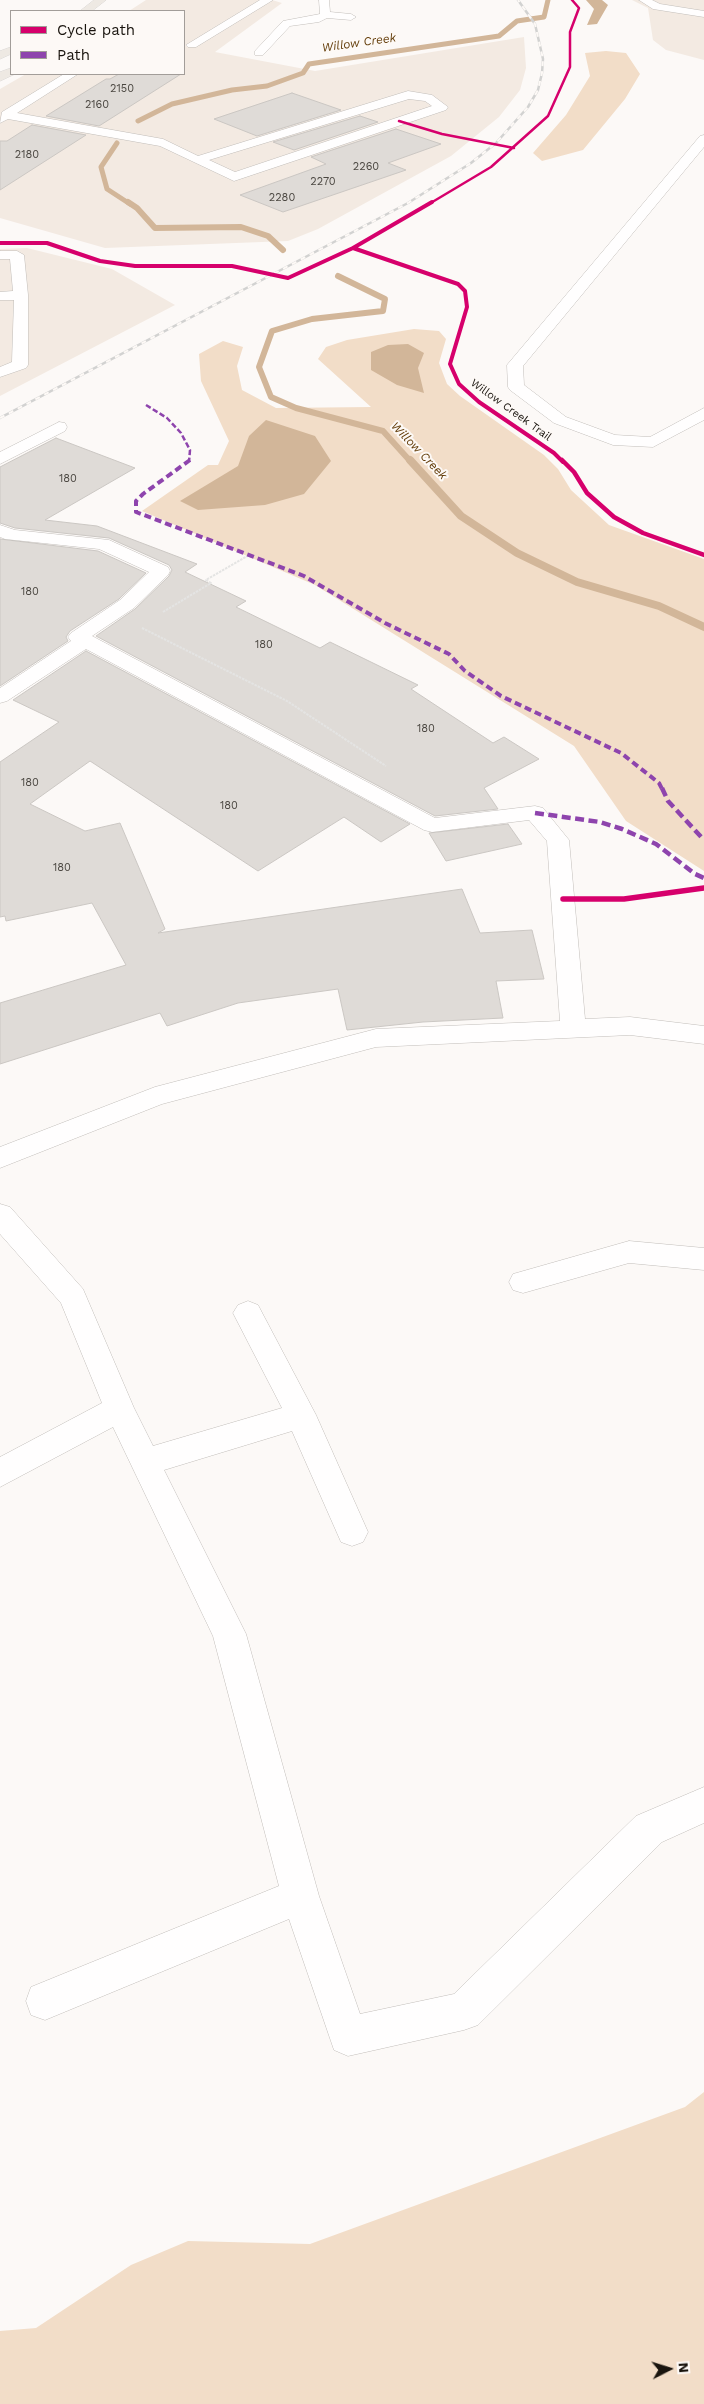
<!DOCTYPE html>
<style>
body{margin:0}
#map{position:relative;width:704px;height:2404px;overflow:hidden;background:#fcf9f7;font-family:"Work Sans",sans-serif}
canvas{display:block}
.legend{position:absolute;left:10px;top:10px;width:175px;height:65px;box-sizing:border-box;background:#fdf9f6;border:1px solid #a29d99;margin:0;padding:6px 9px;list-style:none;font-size:15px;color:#19140e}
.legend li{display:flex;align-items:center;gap:10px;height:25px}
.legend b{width:25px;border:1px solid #a29d99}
.north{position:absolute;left:644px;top:2344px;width:50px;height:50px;-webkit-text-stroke:4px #fdf9f6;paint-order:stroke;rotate:85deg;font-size:14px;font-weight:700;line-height:20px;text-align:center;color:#19140e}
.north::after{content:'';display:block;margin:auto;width:18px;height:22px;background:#19140e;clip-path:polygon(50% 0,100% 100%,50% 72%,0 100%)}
</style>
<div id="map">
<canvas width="704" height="2404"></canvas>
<ul class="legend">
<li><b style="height:6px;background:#d6006c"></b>Cycle path</li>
<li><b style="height:6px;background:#8e44ad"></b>Path</li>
</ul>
<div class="north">N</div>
</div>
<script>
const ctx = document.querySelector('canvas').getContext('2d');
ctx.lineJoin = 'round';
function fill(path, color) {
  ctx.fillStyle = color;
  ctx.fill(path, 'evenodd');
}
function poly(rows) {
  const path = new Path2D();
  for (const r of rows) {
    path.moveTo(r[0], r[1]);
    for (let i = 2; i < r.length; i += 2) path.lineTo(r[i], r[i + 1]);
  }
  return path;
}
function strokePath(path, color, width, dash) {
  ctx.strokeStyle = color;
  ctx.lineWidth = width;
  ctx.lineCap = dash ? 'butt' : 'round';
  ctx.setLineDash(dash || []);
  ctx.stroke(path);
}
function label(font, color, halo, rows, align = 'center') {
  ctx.font = font + ' "Work Sans",sans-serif';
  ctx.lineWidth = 4;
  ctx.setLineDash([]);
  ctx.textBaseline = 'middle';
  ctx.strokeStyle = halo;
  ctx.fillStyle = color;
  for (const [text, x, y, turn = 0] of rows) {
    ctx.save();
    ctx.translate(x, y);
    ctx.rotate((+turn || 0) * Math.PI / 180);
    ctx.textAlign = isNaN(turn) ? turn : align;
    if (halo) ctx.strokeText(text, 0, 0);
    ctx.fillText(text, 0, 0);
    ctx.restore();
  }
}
const built = poly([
 [146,0,272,0,282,3,215,52,315,71,524,37,526,68,520,90,499,117,451,156,318,229,288,241,105,248,0,218,0,89,26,74,184,74,184,11,129,11],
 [632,0,704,0,704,60,666,50,653,40,648,8],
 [27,248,112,269,175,305,0,396,0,249]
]);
const green = poly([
 [606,51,626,53,640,74,625,99,583,150,542,161,533,153,566,115,590,76,585,53],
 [414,329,439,331,446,339,439,363,447,384,460,396,544,455,558,469,571,490,609,525,704,559,704,871,626,821,574,746,315,585,142,511,208,465,218,465,229,441,201,381,199,354,223,341,243,347,237,366,242,390,276,408,371,407,318,359,326,347,347,340],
 [704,2092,704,2404,0,2404,0,2331,36,2328,131,2265,188,2241,310,2244,685,2107]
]);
const water = poly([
 [586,0,602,0,608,5,597,24,587,25,594,9],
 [408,344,424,353,418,368,424,393,397,385,371,370,371,352,388,345],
 [266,420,315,436,331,461,304,494,265,505,198,510,180,501,238,466,249,436]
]);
const streamFar2 = poly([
 [138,121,172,104,232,90,267,86,303,73,309,64,499,36,517,21,544,17,548,0],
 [117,143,101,167,107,189,130,204]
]);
const streamFar1 = poly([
 [128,202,137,208,155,228,241,227,268,236,283,250],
 [338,276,385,299,383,311,312,319,272,331,259,367,271,397,296,408,383,431,411,462]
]);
const stream = poly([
 [410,460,461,516,517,553,577,582,659,606,704,627]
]);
const building = poly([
 [119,74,181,74,99,126,46,116,106,79,110,79,119,74],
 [292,93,341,110,257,136,214,119,292,93],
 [360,116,378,122,294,150,273,142,360,116],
 [32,125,86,135,0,190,0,141,7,141,32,125],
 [396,129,441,144,388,163,406,170,283,212,240,195,326,164,311,157,396,129],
 [56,438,135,468,45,520,97,526,197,564,185,572,246,601,236,607,320,648,330,642,418,685,411,689,493,743,504,737,539,759,484,788,498,809,435,816,96,636,135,609,169,576,172,570,169,565,109,538,15,528,0,523,0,467,56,438],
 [0,539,98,551,146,573,119,599,70,631,66,637,68,641,0,686,0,539],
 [86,651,410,824,381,842,344,817,258,871,90,761,30,804,85,831,120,823,165,929,158,933,462,889,480,933,532,930,544,979,496,981,503,1018,423,1022,347,1030,338,989,238,1003,167,1026,160,1013,0,1064,0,1003,126,965,92,903,6,921,5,916,0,917,0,762,59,722,13,700,86,651],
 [508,824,522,844,446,861,429,833,508,824]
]);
const path = poly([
 [163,612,211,583,206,580,249,555],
 [142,628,287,701,386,766]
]);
const minor = poly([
 [260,0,273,0,196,47,188,47,186,45,260,0],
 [319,0,329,0,330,12,351,14,356,17,351,20,327,18,319,22,290,26,263,55,255,55,255,51,283,21,320,14,319,0],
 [639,0,652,0,660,4,704,11,704,17,653,9,639,0],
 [64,74,78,74,17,113,163,139,198,156,408,91,432,95,448,107,446,110,234,181,160,146,8,119,0,123,2,112,64,74],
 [409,99,425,101,432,106,235,172,209,160,409,99],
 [704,135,704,147,523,366,524,385,566,417,615,435,650,437,704,408,704,420,653,447,613,445,554,423,510,390,508,387,507,365,700,136,704,135],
 [0,251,17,251,24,255,28,295,28,365,26,368,0,377,0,367,12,362,14,300,0,300,0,292,13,291,10,259,0,259,0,251],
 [59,422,65,423,67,427,65,431,0,464,0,452,59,422],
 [0,525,15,530,109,540,168,567,170,571,168,575,134,608,92,636,435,818,535,806,543,808,569,840,585,1019,630,1017,704,1026,704,1044,630,1035,376,1047,162,1104,0,1168,0,1147,155,1087,376,1029,560,1021,547,841,529,820,432,832,424,830,86,649,7,701,0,703,0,688,71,641,68,637,71,633,120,600,149,572,99,549,5,539,0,537,0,525],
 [0,1204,10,1207,83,1289,134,1408,153,1446,282,1408,233,1313,238,1305,248,1301,258,1305,316,1415,368,1532,363,1542,352,1546,341,1542,292,1431,164,1470,246,1634,319,1896,360,2014,454,1994,636,1816,704,1787,704,1823,662,1842,478,2025,464,2030,348,2056,334,2050,289,1919,45,2020,31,2015,26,2001,31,1987,279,1886,213,1636,113,1427,0,1487,0,1457,102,1403,61,1303,0,1234,0,1204],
 [629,1241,704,1248,704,1270,629,1263,523,1293,513,1290,509,1282,513,1274,629,1241]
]);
const major = poly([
 [94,0,106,0,92,11,80,11,94,0],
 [11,47,11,54,0,59,0,51,11,47],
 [11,68,11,74,15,74,0,81,0,72,11,68]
]);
const rail = poly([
 [0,418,408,203,471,163,496,143,528,107,538,90,542,73,543,59,535,24,518,0]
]);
const quietFar2 = poly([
 [146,405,167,418,181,433,190,450,189,462]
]);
const quietFar1 = poly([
 [190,460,143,494,136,501,136,512,304,576,385,623,449,654,465,671,501,696,621,753,659,783,662,789]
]);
const quiet = poly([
 [662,788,668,801,704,840],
 [535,813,600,822,622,829,656,844,695,874,704,878]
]);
const cyclewayFar3 = poly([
 [399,121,442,134,514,148],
 [429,204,491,167,548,116,570,67,570,32,579,8,572,0]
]);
const cyclewayFar2 = poly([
 [0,243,47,243,100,261,135,266,232,266,288,278,353,248,432,202],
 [353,248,458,284,465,291,467,307,450,364,459,384,479,402,554,453,563,462]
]);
const cyclewayFar1 = poly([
 [562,460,574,472,587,493,614,517,643,533,704,555]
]);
const cycleway = poly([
 [563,899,624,899,704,888]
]);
const numberNames = [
 ["2150",122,89],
 ["2160",97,105],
 ["2180",27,155],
 ["2260",366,167],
 ["2270",323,182],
 ["2280",282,198],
 ["180",68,479],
 ["180",30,592],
 ["180",264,645],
 ["180",426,729],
 ["180",30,783],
 ["180",229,806],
 ["180",62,868]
];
const farStreetnames = [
 ["Willow Creek Trail",511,410,36]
];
const farWaternames = [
 ["Willow Creek",359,43,-8],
 ["Willow Creek",419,451,46]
];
fill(built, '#f3eae2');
fill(green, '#f2ddc8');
fill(water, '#d2b699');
strokePath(streamFar2, '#d2b699', 5);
strokePath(streamFar1, '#d2b699', 6);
strokePath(stream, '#d2b699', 8);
fill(building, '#dfdbd7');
strokePath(building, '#cbc7c3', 1);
strokePath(minor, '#c2beba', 1);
strokePath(major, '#d9d7d5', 1);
strokePath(path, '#e4e4e3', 2, [2.5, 1]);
fill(minor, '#fffefe');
fill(major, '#eee9e3');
strokePath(rail, '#d2d2d1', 2.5);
strokePath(rail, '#fdf9f6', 2, [5]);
strokePath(quietFar2, '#8e44ad', 2.5, [5.5, 2.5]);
strokePath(quietFar1, '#8e44ad', 4, [7, 4]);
strokePath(quiet, '#8e44ad', 4.5, [9, 4.5]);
strokePath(cyclewayFar3, '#d6006c', 2.5);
strokePath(cyclewayFar2, '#d6006c', 4);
strokePath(cyclewayFar1, '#d6006c', 4.5);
strokePath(cycleway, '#d6006c', 5.5);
label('11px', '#4a4640', null, numberNames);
label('11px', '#19140e', '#fdf9f6', farStreetnames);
label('italic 12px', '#643e0b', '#fdf9f6', farWaternames);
</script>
